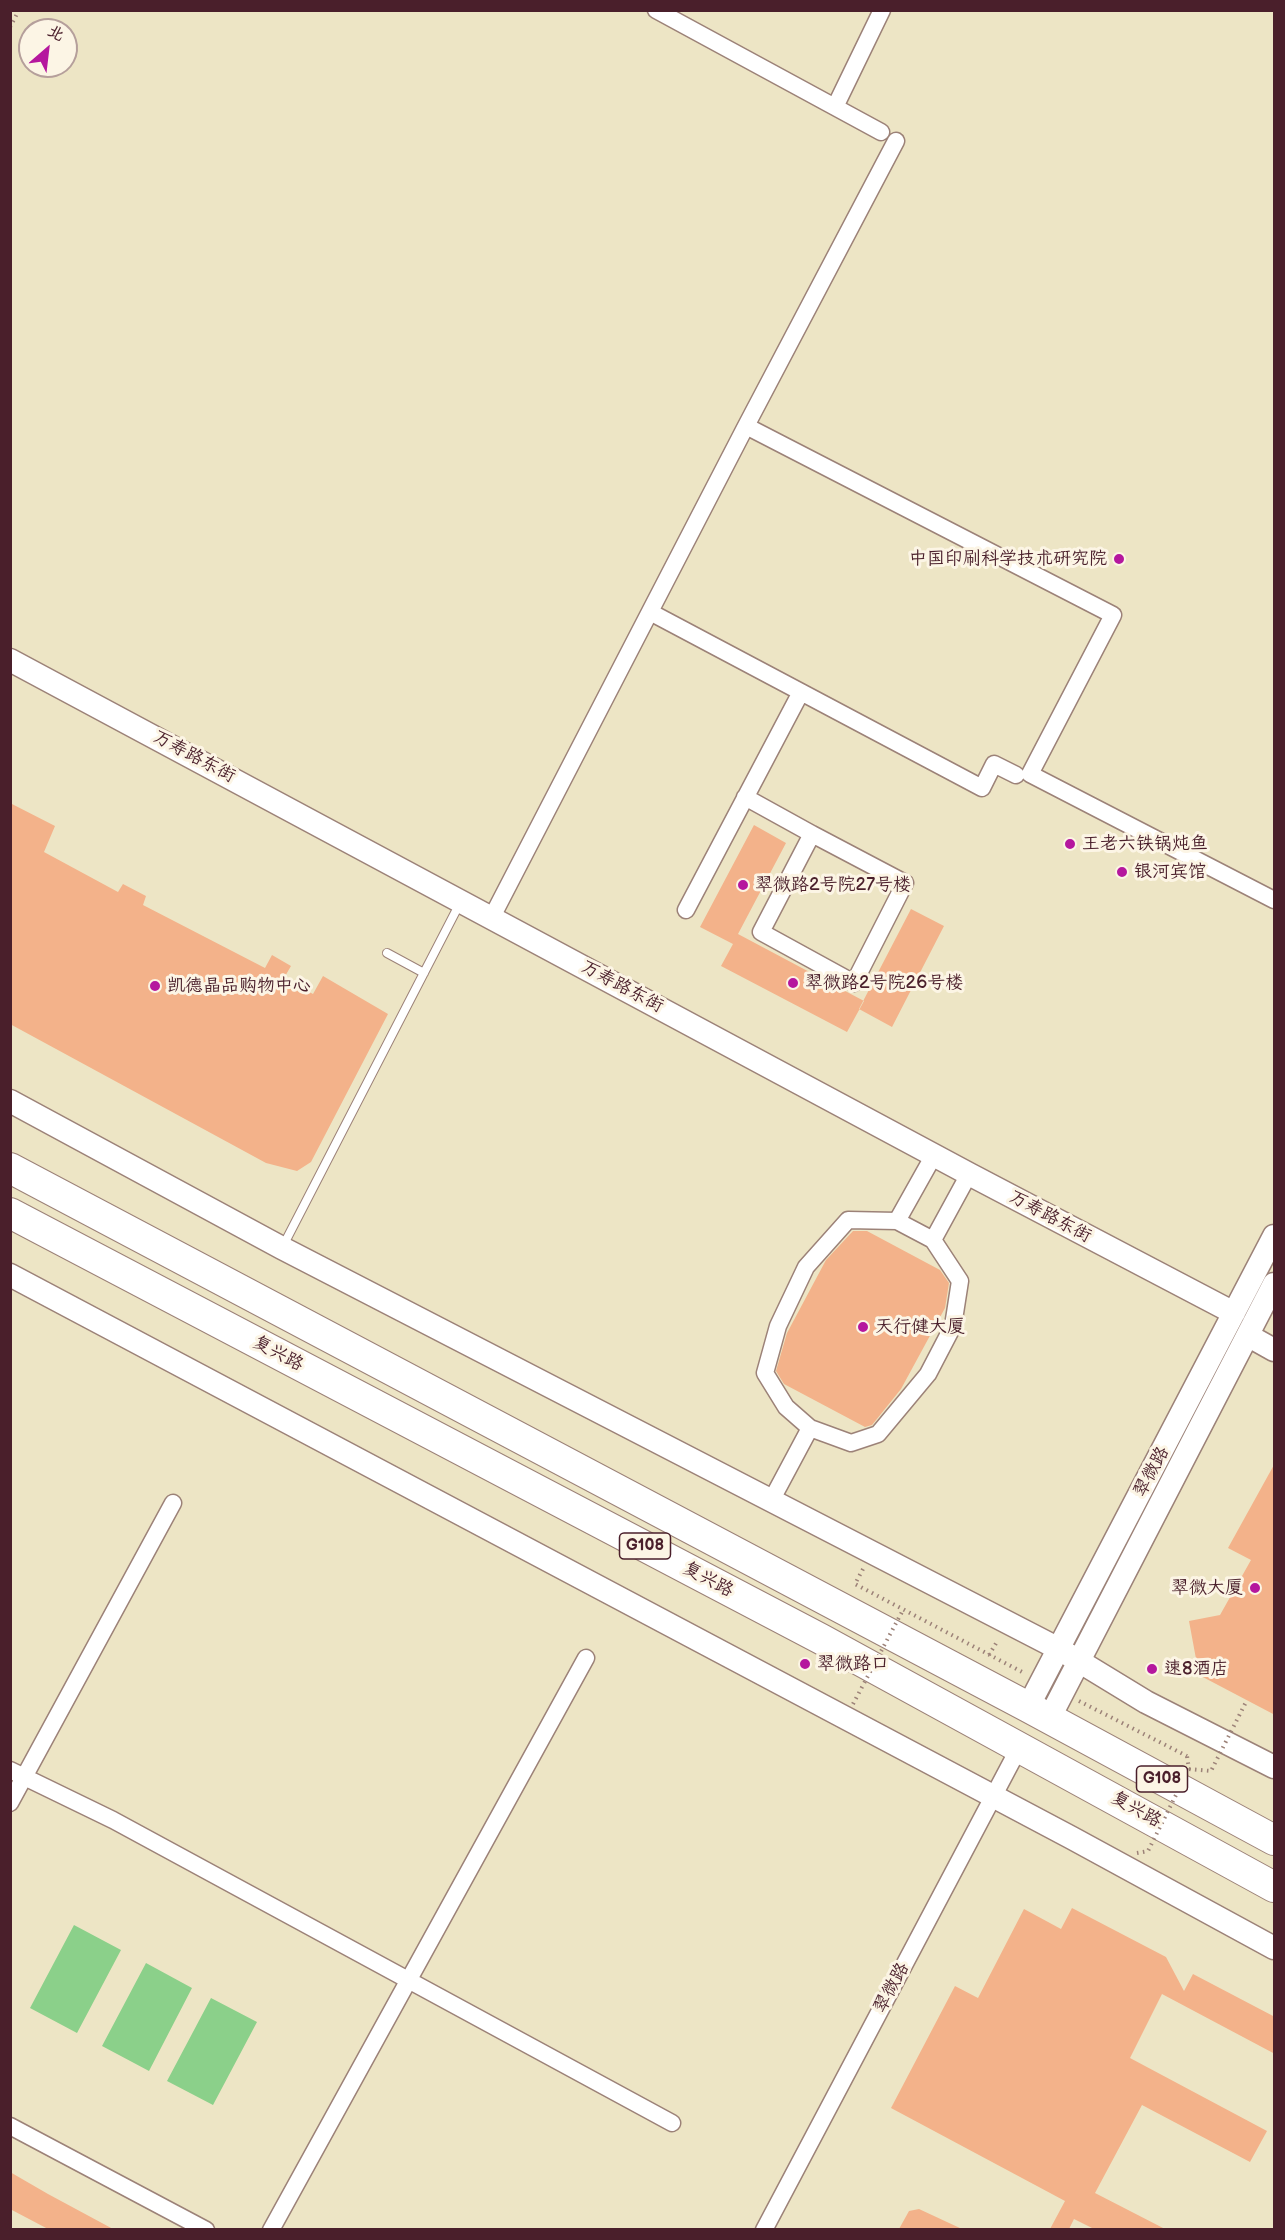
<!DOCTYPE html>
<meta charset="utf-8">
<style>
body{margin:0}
#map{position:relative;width:1285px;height:2240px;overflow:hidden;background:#ede5c5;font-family:"Balsamiq Sans","LXGW WenKai TC",sans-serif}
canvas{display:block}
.frame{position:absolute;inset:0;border:12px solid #4a1f2b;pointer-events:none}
.north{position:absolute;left:18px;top:18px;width:60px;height:60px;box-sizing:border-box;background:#fcf5e5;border:2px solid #b59f9b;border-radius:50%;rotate:28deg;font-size:16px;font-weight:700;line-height:24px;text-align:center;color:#4a1f2b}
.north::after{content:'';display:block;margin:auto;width:21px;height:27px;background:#b5179e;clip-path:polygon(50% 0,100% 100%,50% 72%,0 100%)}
</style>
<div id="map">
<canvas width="1285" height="2240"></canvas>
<div class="frame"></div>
<div class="north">北</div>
</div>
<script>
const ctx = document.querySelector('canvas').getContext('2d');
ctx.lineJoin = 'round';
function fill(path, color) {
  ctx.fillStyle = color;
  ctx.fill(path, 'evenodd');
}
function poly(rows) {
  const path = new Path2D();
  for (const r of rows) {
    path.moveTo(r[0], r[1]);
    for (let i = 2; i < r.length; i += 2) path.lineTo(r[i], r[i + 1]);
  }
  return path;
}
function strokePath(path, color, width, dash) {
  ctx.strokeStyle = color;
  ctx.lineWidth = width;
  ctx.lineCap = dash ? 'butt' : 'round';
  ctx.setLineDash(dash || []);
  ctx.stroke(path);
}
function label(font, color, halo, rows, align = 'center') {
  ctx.font = font + ' "Balsamiq Sans","LXGW WenKai TC",sans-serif';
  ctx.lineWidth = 6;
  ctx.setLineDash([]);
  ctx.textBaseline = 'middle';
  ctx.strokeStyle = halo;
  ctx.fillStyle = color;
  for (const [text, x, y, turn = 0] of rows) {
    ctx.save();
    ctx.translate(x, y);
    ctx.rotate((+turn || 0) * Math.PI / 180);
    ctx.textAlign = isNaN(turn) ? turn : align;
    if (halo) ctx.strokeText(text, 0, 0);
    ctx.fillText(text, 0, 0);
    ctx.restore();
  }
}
const green = poly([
 [74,1925,121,1950,77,2033,30,2008],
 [146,1963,192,1988,149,2071,102,2046],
 [211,1998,257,2022,213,2105,167,2081]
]);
const building = poly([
 [10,803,55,826,44,852,118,892,123,884,146,896,143,905,265,968,272,955,291,966,284,978,313,994,323,976,388,1014,311,1162,297,1171,266,1163,10,1024],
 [754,825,786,843,738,934,864,1001,847,1032,721,966,733,944,700,927],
 [911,909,944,926,892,1027,859,1009],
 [853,1231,867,1231,940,1270,949,1283,945,1308,901,1389,872,1425,865,1427,784,1384,776,1371,787,1333,826,1260],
 [1275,1463,1275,1715,1199,1675,1189,1621,1220,1615,1251,1560,1228,1548],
 [1072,1908,1166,1957,1184,1991,1193,1974,1275,2017,1275,2054,1162,1994,1130,2058,1267,2131,1250,2162,1142,2105,1095,2193,1165,2229,1094,2229,1074,2219,1069,2229,1050,2229,1065,2201,891,2108,955,1986,978,1998,1024,1909,1061,1929],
 [10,2172,48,2194,113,2229,48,2229,10,2209],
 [919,2209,962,2229,899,2229,909,2211]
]);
const path = poly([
 [10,27,19,10],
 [863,1569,855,1584,1024,1673],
 [989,1655,998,1640],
 [1079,1701,1187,1756]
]);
const lane = poly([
 [387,953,424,973],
 [283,1246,460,903]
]);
const street = poly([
 [656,10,881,132],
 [835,107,882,10],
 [746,426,1113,615,1030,774,1274,900],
 [650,612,982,788,994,764,1016,775],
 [745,797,812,834],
 [812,834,905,883,854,983,761,932,812,834],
 [686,910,801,692],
 [492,917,746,426,896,141],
 [934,1155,897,1221,933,1240,969,1174],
 [810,1428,851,1443,878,1434,928,1374,953,1326,960,1281,933,1240],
 [771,1501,810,1428,786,1407,765,1373,778,1326,806,1267,848,1220,897,1221],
 [10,1770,113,1820,672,2123],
 [10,1803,173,1503],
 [10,2126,206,2230],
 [271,2230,586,1658],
 [764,2230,1020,1746]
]);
const secondary = poly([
 [10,660,969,1174,1234,1313],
 [10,1101,282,1248,1059,1649,1146,1702,1274,1767],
 [10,1275,1072,1838,1274,1948],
 [1249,1336,1274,1350],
 [1028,1707,1274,1236],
 [1049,1719,1274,1284]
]);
const highway = poly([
 [10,1168,1028,1707,1274,1840],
 [10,1213,821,1639,1274,1887]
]);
const pathBridge = poly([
 [853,1704,903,1610],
 [1189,1769,1211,1771,1246,1702],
 [1137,1853,1148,1851,1189,1769,1187,1756]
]);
const markers = [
 [1119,559,6,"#b5179e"],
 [1070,844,6,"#b5179e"],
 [1122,872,6,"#b5179e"],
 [743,885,6,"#b5179e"],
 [793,983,6,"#b5179e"],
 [155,986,6,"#b5179e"],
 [863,1327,6,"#b5179e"],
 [1255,1588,6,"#b5179e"],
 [805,1664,6,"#b5179e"],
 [1152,1669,6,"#b5179e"]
];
const shields = [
 [645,1546,51],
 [1162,1779,51]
];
const shieldNames = [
 ["G108",645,1546],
 ["G108",1162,1779]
];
const poiNames = [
 ["中国印刷科学技术研究院",1107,559,"right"],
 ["王老六铁锅炖鱼",1082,844],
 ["银河宾馆",1134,872],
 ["翠微路2号院27号楼",755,885],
 ["翠微路2号院26号楼",805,983],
 ["凯德晶品购物中心",167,986],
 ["天行健大厦",875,1327],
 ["翠微大厦",1243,1588,"right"],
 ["翠微路口",817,1664],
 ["速8酒店",1164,1669]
];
const streetNames = [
 ["万寿路东街",194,757,28],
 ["万寿路东街",622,987,28],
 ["万寿路东街",1050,1217,28],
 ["复兴路",278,1354,28],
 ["翠微路",1152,1472,-62],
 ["复兴路",708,1580,28],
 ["复兴路",1136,1810,29],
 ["翠微路",892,1988,-62]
];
fill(green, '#8bd08a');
fill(building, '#f3b28a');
strokePath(lane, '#9c8278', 10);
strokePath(street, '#9c8278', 19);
strokePath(secondary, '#9c8278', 25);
strokePath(highway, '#9c8278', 32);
strokePath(path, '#9c8278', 4, [1.5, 4.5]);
strokePath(lane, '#fff', 8);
strokePath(street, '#fff', 16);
strokePath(secondary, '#fff', 22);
strokePath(highway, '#fff', 30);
strokePath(pathBridge, '#9c8278', 4, [1.5, 4.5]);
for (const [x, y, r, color] of markers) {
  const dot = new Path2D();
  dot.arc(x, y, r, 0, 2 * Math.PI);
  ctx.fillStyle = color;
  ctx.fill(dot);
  strokePath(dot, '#fcf5e5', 2);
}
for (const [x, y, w] of shields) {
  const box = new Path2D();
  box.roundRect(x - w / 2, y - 13, w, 26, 4.5);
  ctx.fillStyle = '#fcf5e5';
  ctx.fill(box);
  strokePath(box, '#4a1f2b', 1.5);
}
label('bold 16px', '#4a1f2b', null, shieldNames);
label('18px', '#4a1f2b', '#fcf5e5', poiNames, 'left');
label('18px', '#4a1f2b', '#fcf5e5', streetNames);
</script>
